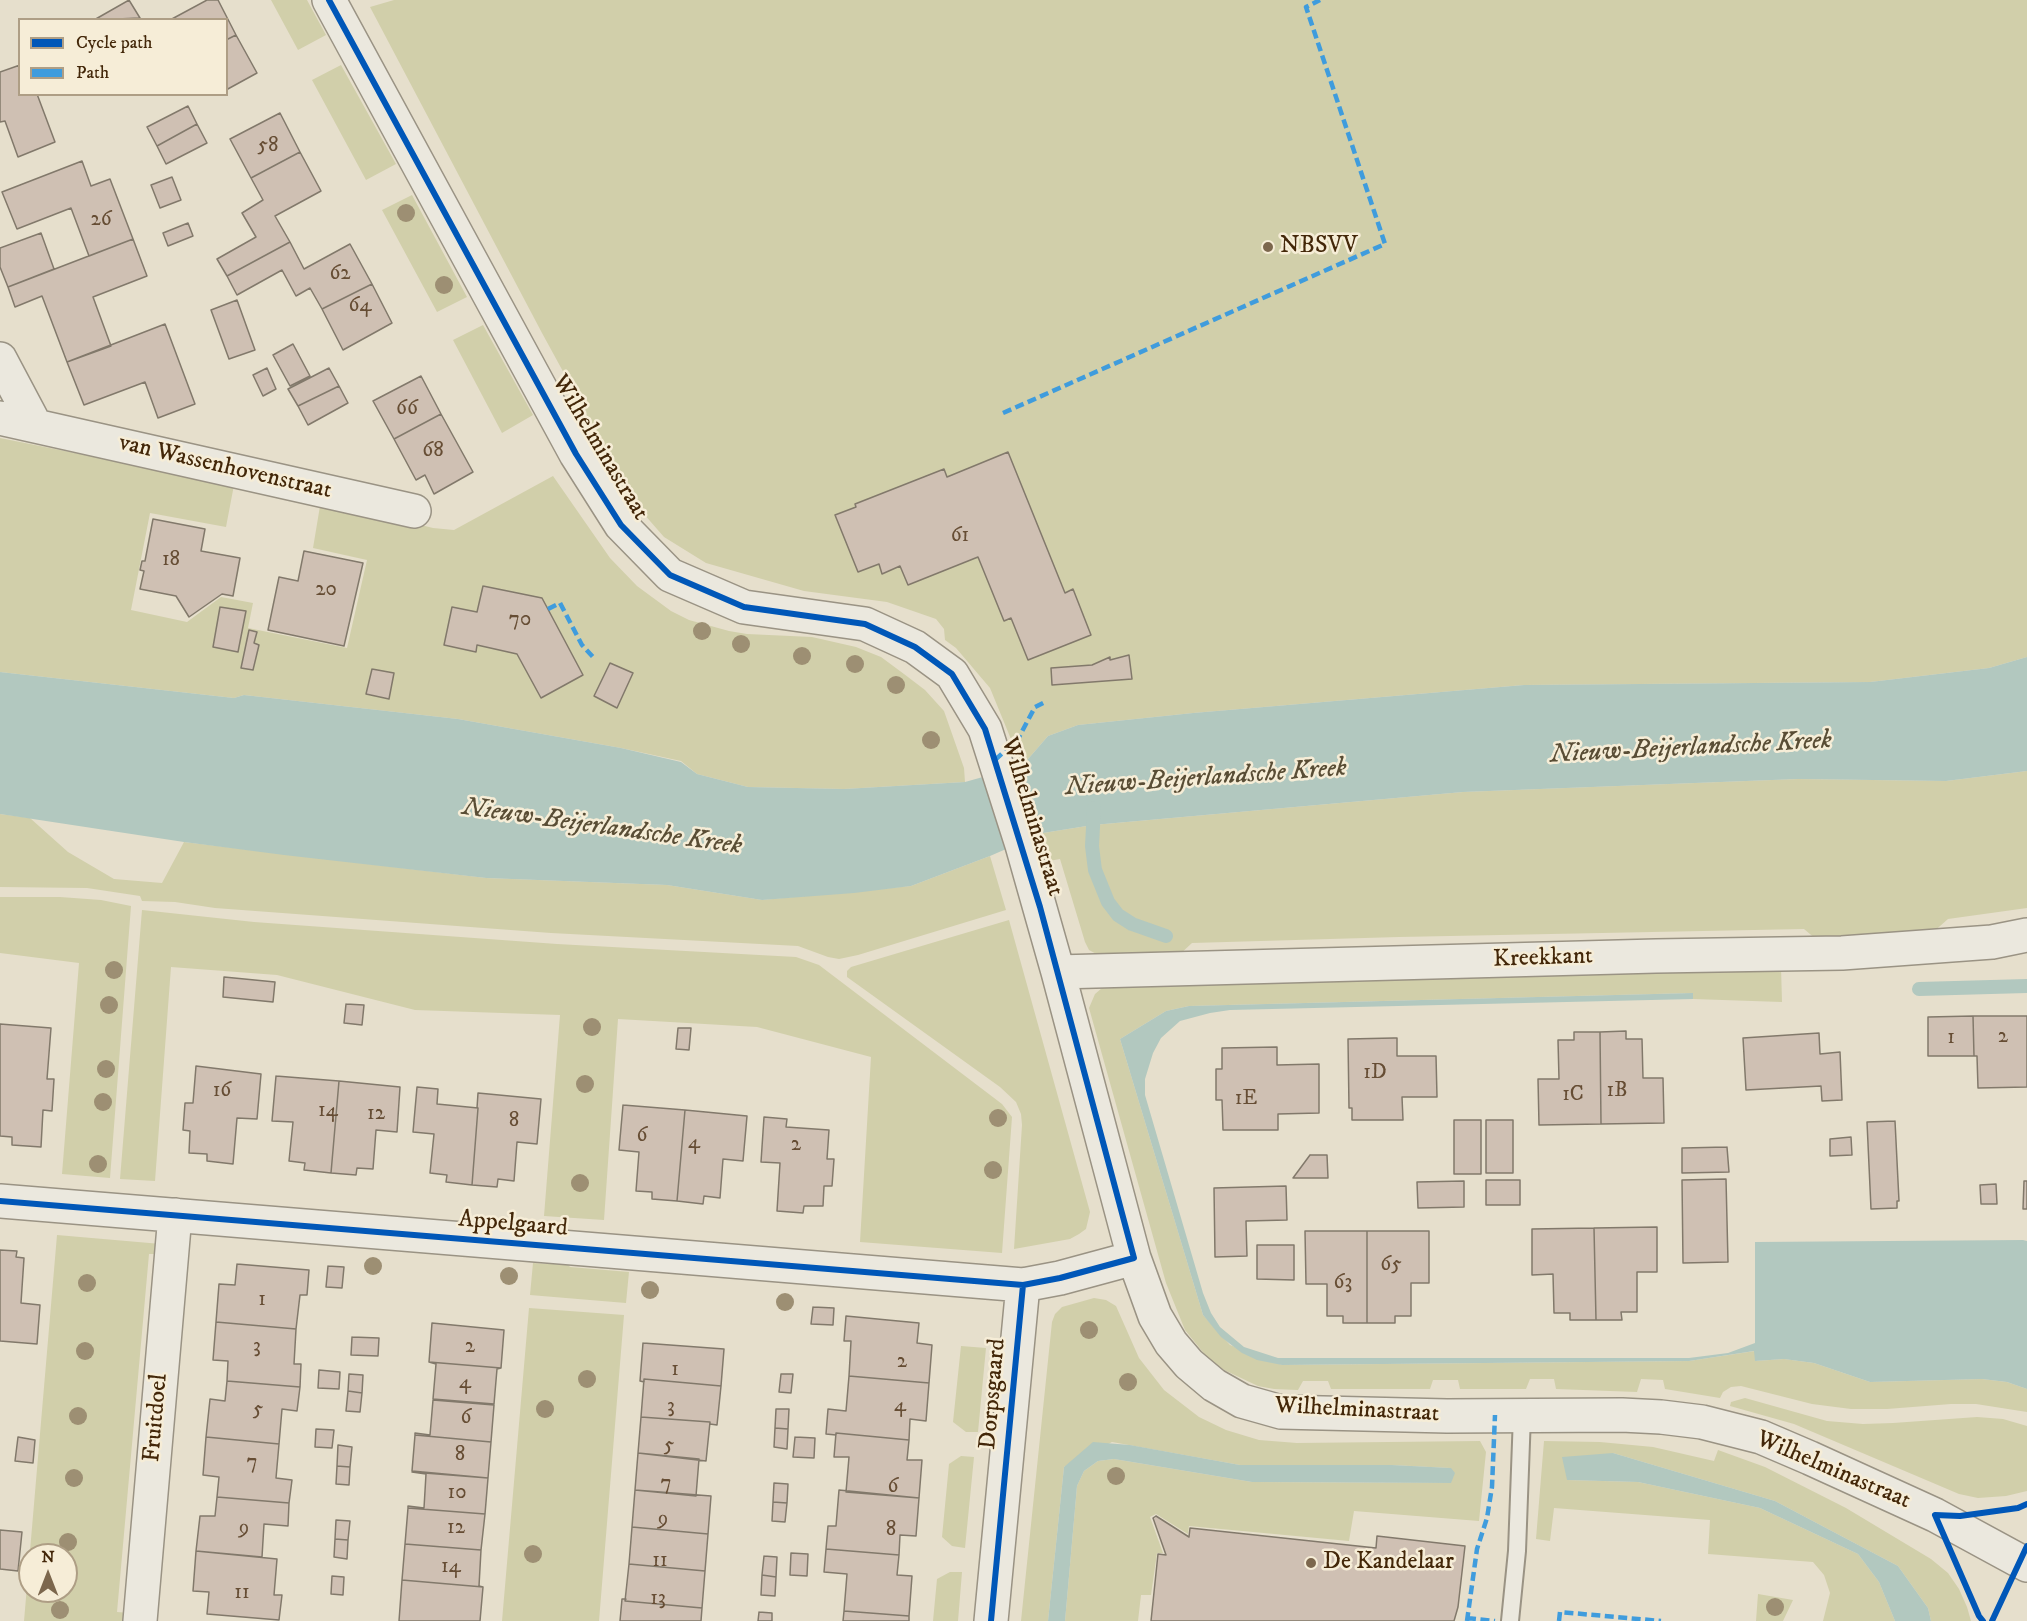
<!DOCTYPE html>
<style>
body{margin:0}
#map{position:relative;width:2027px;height:1621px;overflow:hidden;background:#e6dfcc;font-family:"IM FELL DW Pica",serif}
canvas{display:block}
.legend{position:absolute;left:18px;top:18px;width:210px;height:78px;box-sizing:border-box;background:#f6edd7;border:2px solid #ae9e85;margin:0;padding:8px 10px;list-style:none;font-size:18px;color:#432709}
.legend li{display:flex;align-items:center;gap:12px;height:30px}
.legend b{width:30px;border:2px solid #ae9e85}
.north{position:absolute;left:18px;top:1543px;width:60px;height:60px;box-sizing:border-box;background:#f6edd7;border:2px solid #ae9e85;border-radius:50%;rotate:0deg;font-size:16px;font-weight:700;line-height:24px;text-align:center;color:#432709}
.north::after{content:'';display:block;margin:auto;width:21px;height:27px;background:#7c674d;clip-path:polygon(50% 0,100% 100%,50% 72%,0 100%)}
</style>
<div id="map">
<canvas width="2027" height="1621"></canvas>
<ul class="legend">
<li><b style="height:8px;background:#0057b8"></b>Cycle path</li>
<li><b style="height:8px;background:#3f9cdd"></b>Path</li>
</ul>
<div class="north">N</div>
</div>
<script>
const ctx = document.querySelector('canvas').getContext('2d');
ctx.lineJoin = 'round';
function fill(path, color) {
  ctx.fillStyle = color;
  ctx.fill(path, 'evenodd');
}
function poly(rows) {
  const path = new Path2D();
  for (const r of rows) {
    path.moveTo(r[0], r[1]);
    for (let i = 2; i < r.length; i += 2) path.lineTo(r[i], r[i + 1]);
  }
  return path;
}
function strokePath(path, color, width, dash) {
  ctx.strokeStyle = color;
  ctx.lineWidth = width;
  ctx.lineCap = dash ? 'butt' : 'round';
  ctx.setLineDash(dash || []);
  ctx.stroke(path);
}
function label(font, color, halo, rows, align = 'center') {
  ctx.font = font + ' "IM FELL DW Pica",serif';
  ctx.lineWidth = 5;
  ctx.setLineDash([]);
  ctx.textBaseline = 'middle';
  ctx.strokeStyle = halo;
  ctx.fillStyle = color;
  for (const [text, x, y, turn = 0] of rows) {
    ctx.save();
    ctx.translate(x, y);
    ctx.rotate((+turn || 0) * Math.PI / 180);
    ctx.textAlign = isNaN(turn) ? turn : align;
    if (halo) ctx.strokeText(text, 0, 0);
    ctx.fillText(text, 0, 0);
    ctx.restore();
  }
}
const green = poly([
 [271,0,307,0,326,35,298,50],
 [394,0,2027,0,2027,657,1989,668,1870,682,1524,685,1193,713,1078,725,1048,736,1022,766,990,688,956,648,945,640,944,629,936,619,887,602,804,591,706,563,664,537,636,505,542,333,370,7],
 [341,65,396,164,366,180,312,80],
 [412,195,467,297,437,312,382,210],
 [483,325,533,415,502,433,453,340],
 [0,438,234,485,226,527,150,513,131,610,187,622,221,597,253,603,248,628,347,648,367,560,313,548,321,500,433,528,454,530,553,476,610,558,637,586,671,611,689,620,729,631,747,634,812,637,856,647,881,657,904,674,925,690,944,711,964,768,965,782,844,789,748,787,697,774,681,761,621,748,458,719,244,695,234,698,0,672],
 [2027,771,2027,908,1948,919,1931,934,1817,940,1804,929,1399,937,1192,943,1178,956,1102,957,1089,950,1085,942,1060,859,1049,861,1043,833,1093,825,1463,792,1798,779,1946,781],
 [0,814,30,818,68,852,114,879,162,883,184,842,486,878,667,885,762,900,911,886,990,856,1006,910,858,955,839,959,828,957,798,946,551,933,215,908,175,902,142,901,140,896,87,888,0,887],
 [60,897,101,900,131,906,110,1178,62,1174,79,963,0,953,0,897],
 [142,910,254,922,557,944,796,957,819,965,1002,1104,1012,1117,1002,1253,860,1242,871,1057,757,1027,618,1019,604,1220,544,1216,560,1015,415,1010,277,975,171,967,155,1181,120,1179],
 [1009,920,1090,1212,1086,1229,1079,1234,1070,1239,1014,1249,1022,1125,1021,1114,1016,1102,1000,1087,847,977,847,971,851,967],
 [1781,967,1782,1002,1693,999,1693,993,1189,1006,1166,1011,1120,1039,1203,1315,1230,1345,1282,1365,1689,1361,1755,1351,1755,1361,1784,1359,1814,1363,1870,1382,1982,1379,2007,1382,2027,1389,2027,1412,1976,1404,1951,1404,1887,1409,1851,1409,1812,1404,1741,1386,1731,1387,1723,1392,1720,1398,1665,1389,1663,1380,1641,1379,1637,1392,1556,1389,1554,1379,1530,1379,1526,1389,1460,1389,1458,1380,1433,1380,1430,1389,1331,1389,1328,1381,1303,1381,1298,1390,1274,1389,1258,1386,1222,1369,1206,1356,1185,1330,1166,1283,1089,1008,1095,994,1102,988,1110,983],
 [57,1235,161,1244,161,1254,149,1254,117,1612,131,1613,130,1621,24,1621],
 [30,1555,66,1555,66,1591,30,1591],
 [556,1257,562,1258,570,1267,629,1272,626,1303,530,1295,533,1263,549,1264],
 [1094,1298,1106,1300,1116,1306,1139,1358,1164,1390,1199,1417,1226,1430,1259,1440,1297,1443,1480,1441,1486,1452,1479,1521,1354,1511,1349,1541,1189,1526,1188,1534,1156,1514,1150,1517,1163,1553,1157,1553,1151,1595,1141,1595,1138,1621,1065,1621,1077,1486,1084,1471,1098,1461,1114,1459,1252,1482,1451,1483,1450,1468,1392,1465,1240,1465,1112,1442,1064,1467,1048,1621,1021,1621,1052,1322,1055,1314,1062,1307],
 [529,1308,624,1315,599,1621,502,1621],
 [961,1346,986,1348,978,1432,966,1432,953,1422],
 [1745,1398,1827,1421,1863,1424,1893,1423,1977,1417,2003,1419,2027,1426,2027,1491,2006,1496,1978,1498,1959,1494,1794,1424,1730,1406,1731,1402],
 [1544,1441,1600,1442,1653,1447,1714,1461,1718,1450,1765,1467,1846,1508,1931,1559,1948,1573,1959,1589,1967,1607,1971,1621,1931,1621,1928,1608,1898,1566,1775,1501,1613,1453,1567,1480,1638,1482,1760,1508,1858,1554,1879,1582,1895,1621,1823,1621,1830,1593,1824,1575,1813,1562,1708,1554,1710,1520,1554,1508,1550,1541,1536,1539],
 [961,1456,974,1457,965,1548,952,1546,942,1537,949,1464],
 [950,1572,962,1572,958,1621,933,1621,937,1579],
 [1758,1594,1793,1600,1783,1621,1756,1621]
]);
const water = poly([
 [2027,657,2027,771,1946,781,1798,779,1463,792,1093,825,1043,833,990,856,911,886,854,893,762,900,667,885,486,878,284,855,184,842,0,814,0,672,234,698,244,695,458,719,621,748,681,762,697,774,748,787,844,789,965,782,1022,766,1048,736,1078,725,1193,713,1524,685,1870,682,1989,668],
 [1693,993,1693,999,1230,1010,1210,1013,1180,1021,1161,1038,1153,1053,1145,1079,1145,1095,1203,1293,1211,1313,1220,1327,1244,1347,1278,1358,1689,1358,1728,1353,1755,1343,1755,1242,2023,1240,2027,1241,2027,1389,2007,1382,1982,1379,1870,1382,1814,1363,1784,1359,1755,1361,1754,1351,1689,1361,1282,1365,1257,1360,1242,1353,1221,1337,1203,1315,1120,1039,1166,1011,1189,1006],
 [1093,1442,1130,1445,1240,1465,1392,1465,1451,1468,1455,1473,1451,1483,1252,1482,1114,1459,1098,1461,1084,1471,1077,1486,1065,1621,1048,1621,1064,1467],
 [1613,1453,1775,1501,1898,1566,1928,1608,1931,1621,1895,1621,1879,1582,1858,1554,1760,1508,1638,1482,1567,1480,1562,1457]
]);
const stream = poly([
 [1094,808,1092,846,1095,870,1108,902,1118,915,1132,924,1166,936],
 [1919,989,2027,986]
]);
const building = poly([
 [129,0,140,18,94,20,129,0],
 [207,0,218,0,236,35,226,40,226,20,170,20,207,0],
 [236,35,257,73,226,90,226,40,236,35],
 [20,65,20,94,37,94,55,142,18,157,5,121,0,122,0,72,20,65],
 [188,106,197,124,157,146,147,127,188,106],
 [280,113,300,152,251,178,230,139,280,113],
 [197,124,207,143,166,164,157,146,197,124],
 [300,152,321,191,275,216,290,242,227,276,217,259,256,237,242,213,263,200,251,178,300,152],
 [82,161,91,186,110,179,133,239,89,256,71,208,17,229,2,192,82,161],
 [172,177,181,200,160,208,151,185,172,177],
 [188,223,193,236,168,246,163,233,188,223],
 [41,233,54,269,8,287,0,267,0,248,41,233],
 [133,239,147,276,93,297,111,346,67,362,42,296,15,307,8,287,133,239],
 [290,242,304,269,350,244,372,284,322,309,310,288,296,296,282,270,237,295,227,276,290,242],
 [372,284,392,323,343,350,322,309,372,284],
 [237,300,255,350,229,359,211,310,237,300],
 [165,324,195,404,158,418,145,382,84,405,67,362,165,324],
 [293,344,310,376,290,386,273,355,293,344],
 [267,368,276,389,263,396,253,375,267,368],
 [329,368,339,386,298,406,288,389,329,368],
 [421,376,441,414,394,439,373,401,421,376],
 [339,386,348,403,308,425,298,406,339,386],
 [441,414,473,472,434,494,425,475,416,480,394,439,441,414],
 [1008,452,1065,593,1073,589,1091,635,1028,660,1011,618,1004,621,978,557,908,585,900,566,882,574,879,564,858,572,835,515,856,507,855,504,944,469,947,477,1008,452],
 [153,519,205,529,201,551,240,558,233,596,222,594,189,617,176,596,140,589,144,571,140,570,142,561,145,561,153,519],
 [304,551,363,563,344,646,268,630,279,577,298,581,304,551],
 [483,586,542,598,583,675,541,698,517,654,477,645,476,652,444,645,452,607,477,612,483,586],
 [220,607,246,611,238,652,213,647,220,607],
 [249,630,257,632,254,643,259,645,253,670,241,668,249,630],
 [1129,655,1132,679,1052,685,1051,668,1092,665,1110,657,1110,660,1129,655],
 [610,663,633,673,617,708,594,696,610,663],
 [372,669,394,673,389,699,366,694,372,669],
 [224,977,275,982,273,1002,223,997,224,977],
 [346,1004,364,1005,362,1025,344,1023,346,1004],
 [1973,1016,1974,1056,1928,1056,1928,1017,1973,1016],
 [1973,1016,2027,1016,2027,1087,1978,1088,1977,1056,1974,1056,1973,1016],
 [0,1024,51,1028,47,1079,54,1079,52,1111,43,1110,41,1147,12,1145,12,1137,0,1136,0,1024],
 [678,1028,691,1028,689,1050,676,1049,678,1028],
 [1626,1031,1626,1039,1642,1039,1643,1078,1663,1078,1664,1123,1601,1124,1600,1032,1626,1031],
 [1574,1032,1600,1032,1601,1124,1539,1125,1538,1079,1559,1079,1558,1040,1574,1040,1574,1032],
 [1819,1033,1820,1054,1840,1052,1842,1100,1822,1101,1821,1086,1746,1090,1743,1038,1819,1033],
 [1394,1038,1397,1038,1397,1056,1436,1056,1437,1097,1402,1097,1403,1120,1352,1120,1352,1108,1349,1108,1348,1039,1394,1038],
 [1277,1047,1277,1065,1319,1064,1319,1113,1278,1114,1278,1130,1223,1130,1222,1100,1216,1100,1216,1069,1222,1069,1222,1048,1277,1047],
 [196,1066,261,1074,257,1119,237,1118,233,1164,207,1161,207,1154,189,1153,190,1131,183,1130,185,1103,193,1103,196,1066],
 [276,1076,339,1081,331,1173,304,1170,305,1163,289,1161,293,1122,272,1121,276,1076],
 [339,1081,400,1087,397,1132,376,1130,373,1169,357,1168,356,1175,331,1173,339,1081],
 [417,1087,438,1089,437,1104,478,1108,472,1185,446,1182,447,1175,430,1173,434,1134,413,1132,417,1087],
 [478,1093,541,1099,537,1144,517,1142,514,1181,498,1179,497,1187,472,1185,478,1108,477,1108,478,1093],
 [623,1105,685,1110,677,1201,652,1199,652,1192,636,1191,639,1152,619,1150,623,1105],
 [685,1110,747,1116,743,1161,723,1159,720,1198,704,1196,703,1204,677,1201,685,1110],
 [764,1117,787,1119,786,1127,829,1130,827,1159,834,1159,832,1186,824,1186,823,1206,804,1206,803,1213,777,1211,780,1163,761,1162,764,1117],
 [1454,1120,1481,1120,1481,1174,1454,1174,1454,1120],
 [1486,1120,1513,1120,1513,1173,1486,1173,1486,1120],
 [1895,1121,1899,1201,1897,1201,1897,1208,1871,1209,1867,1122,1895,1121],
 [1851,1137,1852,1155,1830,1156,1830,1139,1851,1137],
 [1727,1147,1729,1172,1682,1173,1682,1148,1727,1147],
 [1310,1155,1327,1155,1328,1178,1293,1178,1310,1155],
 [1726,1179,1728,1262,1683,1263,1682,1180,1726,1179],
 [1486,1180,1520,1180,1520,1205,1486,1205,1486,1180],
 [1464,1181,1464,1207,1418,1208,1417,1182,1464,1181],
 [2024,1181,2027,1181,2027,1209,2023,1209,2024,1181],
 [1996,1184,1997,1204,1981,1204,1980,1185,1996,1184],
 [1286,1186,1287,1220,1246,1221,1247,1256,1215,1257,1214,1188,1286,1186],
 [1657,1227,1657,1272,1637,1272,1637,1312,1621,1312,1622,1320,1596,1320,1594,1228,1657,1227],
 [1594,1228,1596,1320,1570,1320,1570,1313,1554,1313,1553,1274,1532,1275,1532,1229,1594,1228],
 [1305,1231,1367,1231,1367,1323,1343,1323,1343,1316,1327,1316,1327,1284,1306,1284,1305,1231],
 [1367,1231,1429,1231,1429,1283,1411,1283,1411,1316,1395,1316,1395,1323,1367,1323,1367,1231],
 [1257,1245,1294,1245,1294,1280,1257,1279,1257,1245],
 [0,1250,17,1251,16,1257,24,1258,21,1303,40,1305,37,1344,0,1341,0,1250],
 [237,1264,309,1270,307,1295,300,1295,296,1329,216,1322,219,1284,235,1285,237,1264],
 [328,1266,344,1267,342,1288,326,1287,328,1266],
 [813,1307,834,1308,833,1325,811,1324,813,1307],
 [846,1316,919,1323,917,1343,932,1345,929,1383,849,1376,851,1341,844,1341,846,1316],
 [216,1322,296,1329,294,1364,301,1364,300,1387,227,1381,228,1361,213,1360,216,1322],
 [432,1323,504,1330,501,1368,429,1362,432,1323],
 [352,1337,379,1338,378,1356,351,1355,352,1337],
 [643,1343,724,1349,721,1386,644,1379,644,1382,640,1381,643,1343],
 [429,1362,501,1368,497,1369,494,1404,433,1399,436,1364,429,1362],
 [319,1370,340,1372,339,1389,318,1388,319,1370],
 [349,1374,363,1375,362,1393,348,1391,349,1374],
 [781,1374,793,1374,791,1393,779,1392,781,1374],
 [849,1376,929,1383,926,1421,910,1419,909,1440,836,1433,836,1435,826,1434,828,1409,846,1411,849,1376],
 [644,1379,721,1386,717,1425,710,1424,710,1422,641,1417,644,1379],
 [227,1381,300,1387,297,1411,282,1409,279,1444,206,1437,210,1399,225,1401,227,1381],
 [348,1391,362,1393,360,1412,346,1411,348,1391],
 [433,1400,494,1405,491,1442,415,1435,415,1433,430,1435,433,1400],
 [776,1409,789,1409,788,1429,775,1428,776,1409],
 [641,1417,710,1422,706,1461,638,1453,641,1417],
 [775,1428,788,1429,787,1449,774,1447,775,1428],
 [316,1429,334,1430,332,1448,315,1447,316,1429],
 [836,1433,909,1440,907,1460,922,1460,919,1498,846,1492,849,1457,834,1457,836,1433],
 [415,1435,491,1442,488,1478,412,1471,415,1435],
 [18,1437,35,1440,33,1463,15,1461,18,1437],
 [206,1437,279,1444,276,1478,292,1480,289,1503,217,1497,219,1477,203,1475,206,1437],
 [795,1437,815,1438,814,1458,793,1457,795,1437],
 [338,1445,352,1447,350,1467,337,1466,338,1445],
 [638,1453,699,1459,696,1496,635,1490,638,1453],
 [337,1466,350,1467,349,1485,336,1484,337,1466],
 [412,1472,488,1478,485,1514,408,1508,408,1506,424,1508,426,1474,412,1472],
 [774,1483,788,1484,787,1503,773,1502,774,1483],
 [635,1490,711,1496,708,1534,632,1527,635,1490],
 [839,1490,919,1498,916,1536,900,1535,899,1555,826,1549,828,1526,836,1526,839,1490],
 [217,1497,289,1503,288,1526,264,1524,262,1557,196,1551,200,1516,215,1516,217,1497],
 [773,1502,787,1503,785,1522,772,1521,773,1502],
 [408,1508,485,1514,481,1550,405,1544,408,1508],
 [1156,1516,1189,1537,1190,1528,1376,1548,1377,1536,1465,1546,1458,1607,1454,1621,1151,1621,1158,1554,1166,1555,1153,1518,1156,1516],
 [336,1520,350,1521,348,1540,335,1539,336,1520],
 [632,1527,708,1534,705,1571,629,1564,632,1527],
 [0,1530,22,1532,18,1571,0,1569,0,1530],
 [335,1539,348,1540,347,1559,334,1557,335,1539],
 [405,1544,481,1550,479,1586,483,1587,402,1580,405,1544],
 [826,1549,899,1555,897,1575,912,1576,909,1616,844,1611,847,1574,824,1572,826,1549],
 [196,1551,277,1559,274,1595,282,1595,279,1620,207,1614,209,1592,193,1591,196,1551],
 [791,1553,808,1554,807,1576,790,1575,791,1553],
 [764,1556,777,1557,776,1577,762,1575,764,1556],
 [629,1564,705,1571,702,1608,625,1601,629,1564],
 [762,1575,776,1577,775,1596,761,1595,762,1575],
 [332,1576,344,1577,343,1595,331,1594,332,1576],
 [402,1580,483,1587,480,1621,399,1621,402,1580],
 [622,1599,626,1599,625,1601,702,1608,701,1621,620,1621,622,1599],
 [844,1611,909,1616,909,1621,843,1621,844,1611],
 [759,1612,772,1613,772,1621,758,1621,759,1612]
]);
const service = poly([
 [1510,1621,1517,1551,1522,1415]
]);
const minor = poly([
 [329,0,576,454,621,525,670,575,744,607,865,624,915,647,952,674,985,729,1022,845,1058,972,1134,1258,1155,1316,1171,1343,1189,1364,1214,1385,1242,1401,1281,1412,1447,1416,1622,1415,1661,1417,1702,1422,1761,1437,1810,1458,1935,1515,2027,1565],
 [0,359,35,425],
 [0,418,414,511],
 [1058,972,1656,956,1842,953,1992,942,2027,935],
 [0,1201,1023,1285],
 [140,1621,175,1215],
 [991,1621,1023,1285,1060,1278,1134,1258]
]);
const quiet = poly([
 [1003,413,1385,244,1306,7,1320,0],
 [548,609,560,603,582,645,593,657],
 [995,760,1018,739,1035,707,1047,701],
 [1467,1618,1495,1621],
 [1467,1621,1477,1549,1487,1518,1492,1487,1495,1415],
 [1559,1621,1560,1612,1661,1621]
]);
const cycleway = poly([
 [329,0,576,454,621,525,670,575,744,607,865,624,915,647,952,674,985,729,1040,907,1134,1258,1060,1278,1023,1285,991,1621],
 [0,1201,1023,1285],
 [1983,1621,1979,1616,1935,1515,1960,1516,2018,1508,2027,1504],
 [1992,1621,2027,1546]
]);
const trees = [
 [406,213],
 [444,285],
 [702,631],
 [741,644],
 [802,656],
 [855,664],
 [896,685],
 [931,740],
 [114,970],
 [109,1005],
 [592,1027],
 [106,1069],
 [585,1084],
 [103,1102],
 [998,1118],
 [98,1164],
 [993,1170],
 [580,1183],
 [373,1266],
 [509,1276],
 [87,1283],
 [650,1290],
 [785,1302],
 [1089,1330],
 [85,1351],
 [587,1379],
 [1128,1382],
 [545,1409],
 [78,1416],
 [1116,1476],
 [74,1478],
 [68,1542],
 [533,1554],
 [1775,1607],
 [60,1610]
];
const markers = [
 [1268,247,6,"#7c674d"],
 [1311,1563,6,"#7c674d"]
];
const numberNames = [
 ["58",268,147],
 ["26",101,221],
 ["62",340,275],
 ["64",360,307],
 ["66",407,410],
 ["68",433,452],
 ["61",960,537],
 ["18",171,561],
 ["20",326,591],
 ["70",520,621],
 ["2",2003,1038],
 ["1",1951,1039],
 ["1D",1375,1074],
 ["16",222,1092],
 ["1B",1617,1092],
 ["1C",1573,1096],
 ["1E",1246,1100],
 ["14",328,1112],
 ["12",376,1115],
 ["8",514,1122],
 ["6",642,1137],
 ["4",694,1144],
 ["2",796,1146],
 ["65",1391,1266],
 ["63",1343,1284],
 ["1",262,1301],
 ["3",257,1348],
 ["2",470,1348],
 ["2",902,1363],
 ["1",675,1371],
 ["4",465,1384],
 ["4",900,1407],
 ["3",671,1408],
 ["5",258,1411],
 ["6",466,1419],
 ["5",669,1447],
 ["8",460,1456],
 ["7",252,1464],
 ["7",666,1485],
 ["6",893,1488],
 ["10",457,1494],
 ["9",663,1521],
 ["12",456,1529],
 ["9",244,1530],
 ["8",891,1531],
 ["11",660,1562],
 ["14",451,1568],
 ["11",242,1594],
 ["13",658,1600]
];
const poiNames = [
 ["NBSVV",1280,247],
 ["De Kandelaar",1323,1563]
];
const streetNames = [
 ["Wilhelminastraat",599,448,59],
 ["van Wassenhovenstraat",225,468,13],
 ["Wilhelminastraat",1031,817,73],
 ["Kreekkant",1543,959,-2],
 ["Appelgaard",513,1225,5],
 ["Dorpsgaard",994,1394,-85],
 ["Wilhelminastraat",1357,1411,3],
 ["Fruitdoel",157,1418,-85],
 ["Wilhelminastraat",1833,1471,23]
];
const waterNames = [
 ["Nieuw-Beijerlandsche Kreek",1691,749,-3],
 ["Nieuw-Beijerlandsche Kreek",1206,779,-4],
 ["Nieuw-Beijerlandsche Kreek",602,828,8]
];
fill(green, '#d1cfaa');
fill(water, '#b2c8bf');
strokePath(stream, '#b2c8bf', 14);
fill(building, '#cfc0b3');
strokePath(building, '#82796b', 1.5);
strokePath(service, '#9a9384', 20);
strokePath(minor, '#9a9384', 36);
strokePath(service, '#ebe8de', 16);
strokePath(minor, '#ebe8de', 33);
strokePath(quiet, '#3f9cdd', 4.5, [9, 4.5]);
strokePath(cycleway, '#0057b8', 6);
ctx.fillStyle = '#9d8f73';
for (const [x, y] of trees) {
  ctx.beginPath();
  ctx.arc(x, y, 9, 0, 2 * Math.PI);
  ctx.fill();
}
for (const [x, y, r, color] of markers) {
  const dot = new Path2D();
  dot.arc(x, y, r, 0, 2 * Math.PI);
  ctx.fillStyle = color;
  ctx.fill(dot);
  strokePath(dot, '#f6edd7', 2);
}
label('21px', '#664d34', null, numberNames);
label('24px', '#432709', '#f6edd7', poiNames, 'left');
label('24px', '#432709', '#f6edd7', streetNames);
label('italic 26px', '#594d35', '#f6edd7', waterNames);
</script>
